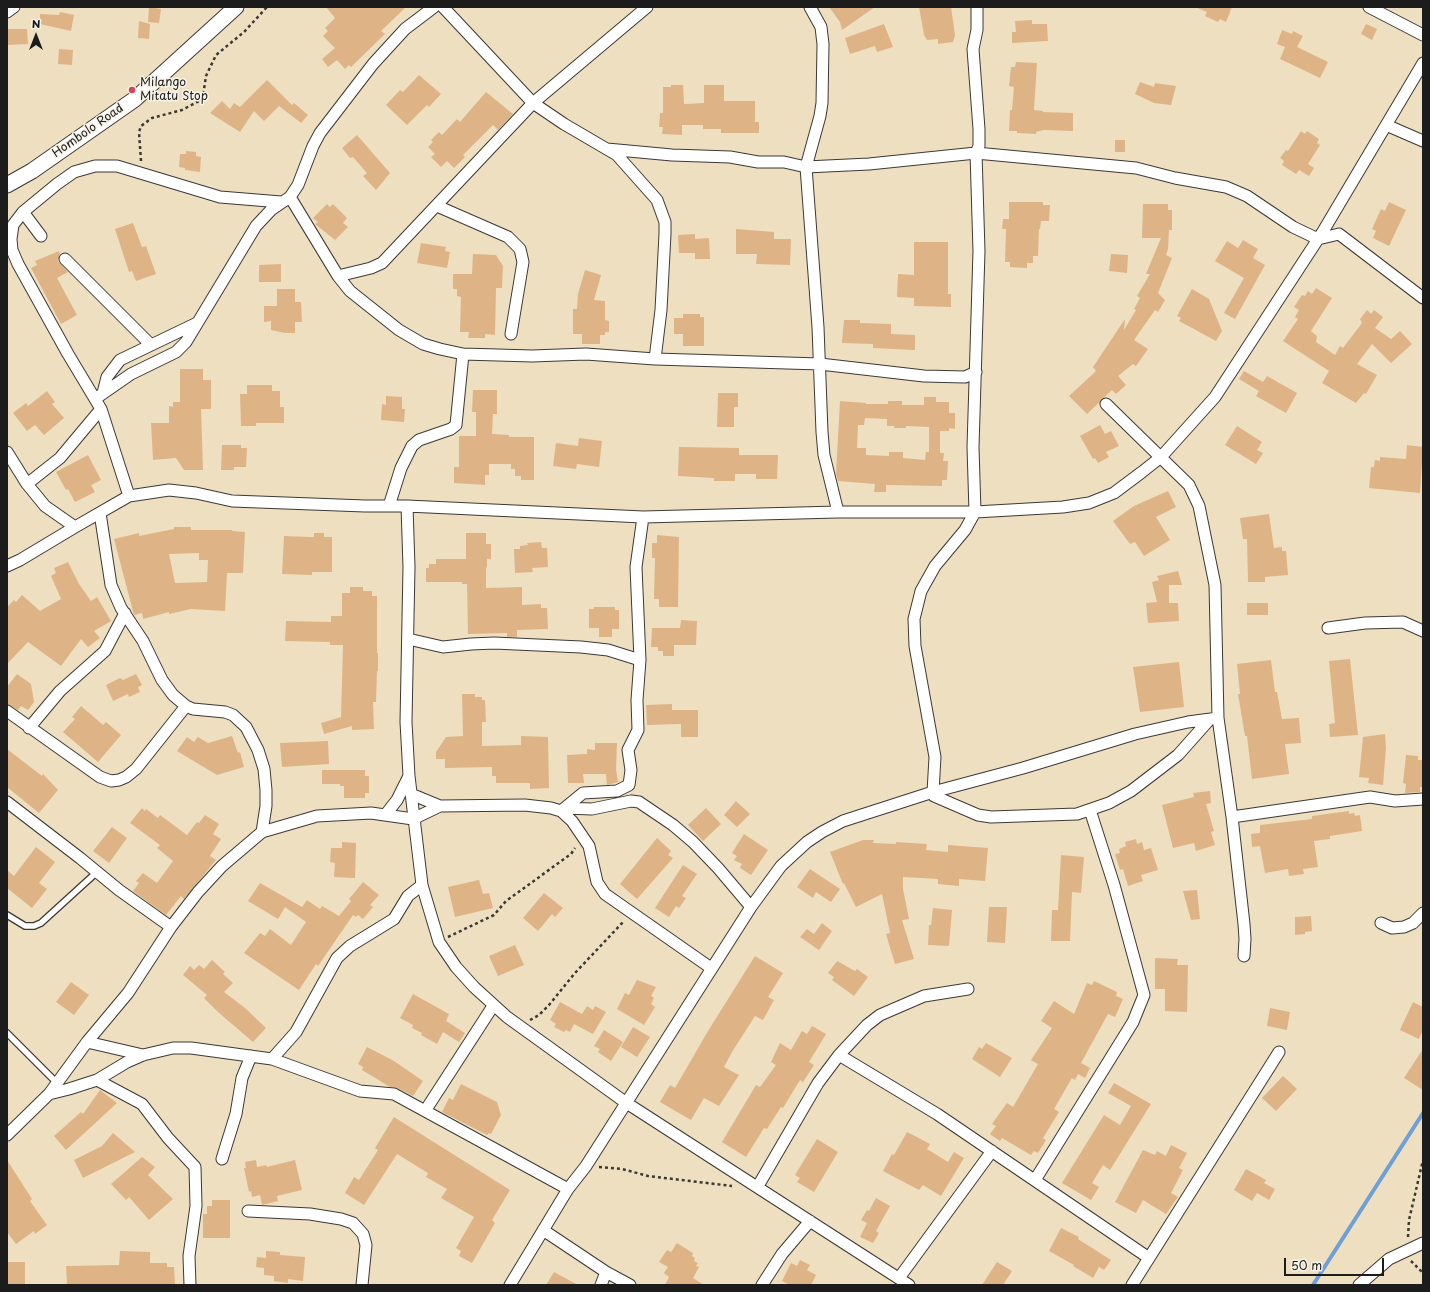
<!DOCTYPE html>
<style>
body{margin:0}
#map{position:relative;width:1430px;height:1292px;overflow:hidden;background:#eedfc0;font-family:"Playpen Sans",sans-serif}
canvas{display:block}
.frame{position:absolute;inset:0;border:8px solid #1c1c1c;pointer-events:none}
.north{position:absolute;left:16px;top:16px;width:40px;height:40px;-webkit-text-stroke:3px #f7f3e8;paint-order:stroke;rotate:0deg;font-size:11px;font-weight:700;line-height:16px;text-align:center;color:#1c1c1c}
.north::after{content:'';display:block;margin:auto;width:14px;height:18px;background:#1c1c1c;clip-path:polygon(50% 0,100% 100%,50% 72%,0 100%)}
.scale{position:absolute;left:1284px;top:1258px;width:100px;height:18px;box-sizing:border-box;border:2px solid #1c1c1c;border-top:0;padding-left:5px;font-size:12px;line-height:14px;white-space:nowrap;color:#1c1c1c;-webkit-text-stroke:3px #f7f3e8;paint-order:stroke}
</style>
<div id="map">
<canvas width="1430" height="1292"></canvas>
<div class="frame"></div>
<div class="north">N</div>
<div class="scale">50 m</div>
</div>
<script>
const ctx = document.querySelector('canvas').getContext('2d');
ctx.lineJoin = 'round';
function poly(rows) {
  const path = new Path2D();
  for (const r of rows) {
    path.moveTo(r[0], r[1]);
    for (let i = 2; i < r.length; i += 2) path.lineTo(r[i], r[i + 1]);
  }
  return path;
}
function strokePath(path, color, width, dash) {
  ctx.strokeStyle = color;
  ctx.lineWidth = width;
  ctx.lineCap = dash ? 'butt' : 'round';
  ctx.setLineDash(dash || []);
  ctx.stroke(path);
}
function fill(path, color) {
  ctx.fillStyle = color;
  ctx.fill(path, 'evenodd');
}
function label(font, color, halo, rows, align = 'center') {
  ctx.font = font + ' "Playpen Sans",sans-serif';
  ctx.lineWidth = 3;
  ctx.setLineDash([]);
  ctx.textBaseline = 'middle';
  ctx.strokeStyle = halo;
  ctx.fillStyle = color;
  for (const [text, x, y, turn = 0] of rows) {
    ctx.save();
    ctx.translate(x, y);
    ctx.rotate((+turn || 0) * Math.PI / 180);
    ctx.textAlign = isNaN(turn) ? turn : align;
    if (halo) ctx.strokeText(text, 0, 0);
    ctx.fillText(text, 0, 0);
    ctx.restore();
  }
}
const stream = poly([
 [1313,1285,1423,1113]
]);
const building = poly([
 [149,7,161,9,159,23,148,22],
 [326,7,406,7,381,31,385,34,351,67,349,65,345,69,337,60,328,67,322,59,335,48,323,36,328,31,325,28,335,18],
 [829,7,875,7,842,30,840,22],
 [919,7,951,7,955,35,953,42,938,44,938,39,927,40,924,35],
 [1195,7,1232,7,1226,22,1220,19,1218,22,1205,16,1207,12],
 [60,12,74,15,71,31,40,24,40,14,59,15],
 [1032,20,1032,24,1047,24,1048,41,1012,43,1012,32,1016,32,1015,21],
 [139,21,150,24,149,39,138,38],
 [884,24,893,47,877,52,875,46,850,54,845,38],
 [1366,24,1377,29,1372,40,1361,34],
 [7,29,27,29,28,44,7,45],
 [1282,30,1292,34,1293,31,1303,36,1297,47,1328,62,1320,78,1280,59,1285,47,1277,44],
 [59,49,73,50,72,65,58,64],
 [1016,62,1037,63,1034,110,1043,111,1043,112,1073,113,1073,131,1044,130,1036,132,1036,134,1017,133,1017,131,1009,131,1010,110,1012,110,1014,87,1009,86,1011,67,1015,67],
 [419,75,441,94,429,107,427,105,407,125,386,105,400,90,403,92],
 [267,80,292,105,294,103,308,115,301,123,279,106,264,121,254,111,240,132,210,113,222,101,230,109,234,103,240,107],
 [1140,82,1154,87,1155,83,1176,86,1171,105,1154,103,1135,94],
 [671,85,683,85,684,104,704,103,704,85,724,85,724,101,755,101,755,122,759,122,759,133,721,133,721,129,703,129,703,125,682,125,682,135,662,134,663,127,659,127,660,113,663,113,663,87,671,87],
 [486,92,513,114,498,130,493,125,463,155,465,157,454,168,447,161,441,167,431,157,435,154,428,147,433,142,431,140,439,132,442,135,457,119,460,122],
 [1301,131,1305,134,1307,131,1319,139,1317,143,1320,145,1308,164,1314,168,1309,176,1299,170,1296,174,1282,165,1284,161,1280,158,1286,150,1288,151],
 [357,135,390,173,376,190,363,176,367,173,353,157,350,158,342,148],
 [1115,140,1125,140,1125,152,1115,152],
 [186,151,196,152,196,156,201,157,200,172,185,170,185,168,179,167,180,154,186,154],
 [1009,202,1043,202,1043,205,1050,205,1049,221,1041,221,1040,229,1039,229,1038,256,1033,256,1033,263,1027,263,1027,268,1010,267,1010,262,1005,262,1006,229,1002,229,1003,219,1009,219],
 [1389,202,1406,210,1389,246,1373,238,1376,231,1372,229,1381,209,1385,211],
 [327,204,330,207,333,204,347,218,343,223,348,227,335,240,315,224,318,222,313,218],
 [1143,204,1168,204,1168,210,1172,210,1172,230,1169,230,1168,249,1166,255,1172,258,1158,293,1165,300,1158,312,1155,310,1134,340,1148,349,1136,366,1133,364,1118,376,1126,385,1116,394,1112,390,1087,414,1069,396,1096,371,1093,367,1125,319,1124,330,1136,310,1134,309,1140,298,1137,296,1150,274,1146,274,1161,238,1142,238],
 [133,223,142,247,146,246,156,274,136,281,132,271,129,272,115,229],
 [736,229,774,232,774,239,791,239,790,265,756,264,757,254,736,254],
 [695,234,695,239,709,238,710,259,695,259,695,253,679,253,678,235],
 [1243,240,1258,249,1253,258,1265,265,1235,319,1224,313,1244,278,1215,261,1227,241,1238,248],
 [914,242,948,242,948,294,951,294,951,307,914,306,914,298,897,297,898,274,914,275],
 [421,243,446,247,445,251,450,252,447,268,417,263],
 [59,251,60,254,58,261,68,272,57,278,77,315,61,324,31,268,37,265,35,261],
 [473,254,496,255,503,266,502,288,496,288,495,335,485,334,485,338,468,338,469,332,460,332,461,297,457,296,457,289,453,289,453,274,472,274],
 [1111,254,1128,255,1127,273,1109,271],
 [281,264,281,282,259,282,259,265],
 [585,270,601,275,594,300,605,301,605,320,609,321,609,332,605,332,605,335,600,335,600,344,582,344,582,334,573,334,573,309,577,309,578,294],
 [1316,288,1332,298,1311,331,1317,336,1316,342,1335,355,1340,346,1343,348,1362,323,1360,319,1367,310,1371,314,1374,310,1383,317,1375,328,1391,339,1400,331,1412,344,1391,363,1372,344,1357,364,1377,375,1366,394,1364,393,1356,403,1322,383,1329,371,1283,341,1298,319,1295,317,1299,310,1294,307,1302,295,1305,296,1308,291,1312,294],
 [277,289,295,289,295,302,301,302,302,322,295,322,295,333,285,333,271,330,271,321,264,322,264,306,277,306],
 [1192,289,1209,299,1222,331,1216,341,1179,321,1181,318,1177,316],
 [683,314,700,314,700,317,704,317,704,346,683,346,683,334,674,334,674,318,683,318],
 [844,320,860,320,860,323,891,324,891,334,915,335,915,350,873,348,873,344,842,343],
 [180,369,203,369,203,380,211,380,211,409,201,409,203,470,184,470,176,458,153,460,151,423,169,423,169,406,173,407,173,402,180,402],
 [1244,371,1263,382,1267,376,1297,393,1286,413,1256,396,1259,391,1239,379],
 [247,385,272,385,272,391,280,391,280,407,284,407,284,423,256,423,256,426,241,426,240,394,247,394],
 [473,390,497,390,497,414,493,414,492,434,509,435,509,437,534,437,534,480,521,480,521,476,515,476,515,469,511,469,511,464,489,464,489,475,485,475,485,485,454,483,454,467,459,467,459,436,476,436,476,412,472,412],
 [47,391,55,402,52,404,64,418,44,435,35,425,27,431,13,413,26,403,28,406],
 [718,393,738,393,738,407,734,407,734,427,717,427],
 [386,396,402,397,402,409,405,409,404,422,381,420,382,404,386,405],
 [924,397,936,397,936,402,949,402,949,413,955,413,955,429,949,428,949,431,940,431,940,453,944,453,943,461,948,461,947,480,942,480,942,486,886,485,886,492,874,492,875,484,838,481,836,474,840,401,866,403,866,404,888,404,888,401,902,401,902,405,924,405],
 [865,418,887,419,887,426,894,426,894,428,906,428,906,426,929,427,929,452,926,452,925,460,903,458,903,452,889,452,889,456,866,455,866,448,857,448,858,425,864,425],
 [1100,425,1105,434,1111,431,1119,446,1106,452,1109,457,1098,463,1095,458,1093,459,1080,436],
 [1237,426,1262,442,1257,450,1263,453,1256,464,1225,445],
 [579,438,602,441,599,467,577,464,576,469,553,466,556,443,578,446],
 [222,445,241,445,241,448,247,448,246,467,234,467,234,470,221,470],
 [1407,445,1423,447,1420,493,1369,488,1371,467,1374,467,1375,460,1380,461,1380,457,1406,459],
 [679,447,739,448,739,455,778,455,777,479,756,479,756,474,735,474,735,481,714,481,714,478,678,476],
 [88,455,101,480,91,485,95,492,75,502,68,489,66,490,56,472],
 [1168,491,1176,507,1156,517,1170,540,1144,556,1135,542,1130,544,1113,521,1134,506],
 [1269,514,1274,548,1282,547,1282,551,1286,551,1288,575,1265,577,1265,582,1248,582,1247,539,1243,539,1240,518],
 [174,527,191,527,191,530,232,530,232,531,245,532,243,573,227,573,225,611,191,609,169,614,169,612,143,619,142,613,134,615,114,539,139,533,139,536,174,529],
 [199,553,199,560,208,560,207,582,175,583,169,554],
 [314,533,324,533,324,537,332,537,332,572,312,572,312,575,282,574,284,536,310,537,314,537],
 [466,533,486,533,486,544,491,544,491,559,487,559,487,567,486,568,486,588,522,587,522,605,541,604,541,608,547,608,548,629,517,630,517,637,507,637,507,633,468,634,467,584,462,584,462,582,426,582,426,568,429,568,429,564,436,564,436,559,466,559],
 [657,535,679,537,678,607,659,607,659,599,654,599,655,558,652,558,652,543,657,543],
 [541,542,542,548,547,548,548,567,532,568,533,572,515,573,514,549,520,549,520,546,528,545,527,543],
 [68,562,79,584,91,601,97,597,111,621,94,631,100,638,88,647,81,639,61,666,28,642,7,664,7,607,14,600,16,602,22,595,40,611,61,599,51,576,56,573,54,568],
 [1178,571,1182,585,1169,585,1169,603,1178,603,1179,621,1148,623,1146,603,1157,602,1152,582,1159,580,1157,576],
 [350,587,363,587,363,591,372,591,372,596,377,596,377,653,378,653,378,671,377,671,376,702,373,702,374,729,352,730,352,726,324,734,321,723,341,717,343,645,330,645,330,642,285,641,286,621,331,622,331,616,342,616,342,593,350,593],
 [1247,603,1268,603,1268,615,1247,615],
 [594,607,615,607,615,610,619,610,619,629,612,629,612,637,599,637,599,628,589,628,589,609,594,609],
 [681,620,697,621,696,645,674,645,674,656,663,656,663,651,658,651,658,647,651,647,652,628,680,628],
 [1350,659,1358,735,1330,737,1329,724,1335,723,1329,661],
 [1271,660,1275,692,1277,692,1282,719,1299,718,1301,743,1285,744,1289,774,1252,779,1247,736,1245,736,1238,694,1240,694,1237,664],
 [1179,662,1184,707,1140,712,1133,667],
 [17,674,31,684,34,702,28,710,21,706,18,710,7,704,7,687],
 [136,674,142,685,138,687,140,692,129,697,128,694,113,701,106,685,120,678,123,680],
 [462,694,475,694,475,697,482,697,482,700,485,700,486,722,482,722,482,746,521,745,521,736,548,737,549,788,530,789,530,783,496,783,496,776,492,776,492,767,445,768,445,759,436,759,436,752,446,737,463,736],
 [672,704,672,710,698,710,698,737,681,737,681,724,647,725,646,705],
 [81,706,103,725,106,722,121,735,98,762,63,732,75,719,72,717],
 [1385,734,1386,748,1383,785,1368,783,1369,778,1359,777,1363,737],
 [232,736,238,753,240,752,244,767,217,775,177,751,187,737,194,742,198,737,208,743],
 [328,741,329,764,282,767,280,743],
 [595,743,617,743,616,769,618,782,607,785,606,774,583,774,584,783,568,783,567,755,587,754,587,749,595,750],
 [7,749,42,776,43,774,58,790,39,813,7,787],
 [1406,755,1418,756,1418,760,1423,760,1423,787,1420,787,1420,792,1405,793,1406,784,1403,783],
 [322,770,365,770,365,776,369,776,369,793,365,793,365,798,344,798,344,786,340,786,340,784,322,784],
 [1210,791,1211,803,1206,804,1214,831,1211,832,1215,845,1196,851,1194,843,1173,848,1162,805,1194,797,1193,793],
 [736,801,750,814,737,827,724,815],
 [142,808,145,811,146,809,158,818,160,815,187,835,197,822,199,823,205,815,219,824,213,834,221,839,210,856,216,860,184,899,181,896,166,915,133,891,139,883,136,881,143,873,157,883,173,861,157,848,160,845,130,823],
 [706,808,721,824,703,841,688,825],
 [1349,811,1349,814,1354,813,1355,816,1360,815,1362,831,1330,836,1330,839,1314,841,1318,867,1303,869,1304,874,1289,876,1288,869,1265,873,1260,846,1252,847,1251,834,1260,833,1260,825,1312,819,1312,816],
 [112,827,127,838,109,863,93,851],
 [744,834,768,850,751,875,740,868,742,864,734,860,737,856,732,853],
 [657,838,671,851,668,855,673,858,637,899,620,884],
 [1136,839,1137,844,1142,842,1144,850,1151,848,1158,870,1141,875,1143,881,1128,886,1123,869,1120,870,1115,854,1120,853,1119,849,1126,846,1125,842],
 [863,840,874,840,873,843,896,844,896,842,927,844,926,850,948,852,948,845,988,848,985,881,959,879,959,886,938,884,938,879,903,877,903,889,909,919,902,920,914,959,895,964,886,934,890,933,882,894,856,907,844,883,843,884,830,852],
 [342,842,356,843,355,878,334,877,335,863,330,862,331,848,342,848],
 [36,847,55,862,39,883,47,889,32,908,7,888,7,870,14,876],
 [1061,855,1084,857,1081,893,1072,892,1070,941,1051,941,1052,910,1058,910],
 [683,865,697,874,682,896,686,898,679,908,676,906,669,917,655,908],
 [810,869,840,889,831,902,816,892,813,898,797,887],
 [479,880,483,894,489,893,493,908,455,917,448,887],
 [363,882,379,895,370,905,373,907,363,919,358,915,356,917,353,915,318,966,316,964,299,990,244,953,260,933,265,936,270,929,291,945,306,922,285,907,278,919,248,901,260,883,302,907,307,900,320,909,322,906,339,916,351,901,349,899],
 [1197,890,1200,919,1191,920,1183,891],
 [544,893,563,908,555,917,552,914,538,931,523,918],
 [989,907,1007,907,1005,943,987,942],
 [933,908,952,910,949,946,928,945,929,925,931,925],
 [1311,916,1312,931,1305,932,1305,934,1295,935,1295,917],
 [822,923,832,931,819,950,800,937,807,929,814,934],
 [515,945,524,965,498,976,489,956],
 [755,956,783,973,768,997,774,1000,763,1020,755,1016,732,1052,724,1067,739,1075,719,1106,704,1098,691,1120,660,1102,670,1085,675,1088,708,1031],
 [1155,958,1178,959,1177,965,1188,965,1187,1012,1165,1011,1165,989,1155,989],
 [212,960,225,972,223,974,233,983,224,992,245,1008,266,1028,253,1042,218,1012,204,998,207,995,183,975,190,966,194,970,199,965,204,969],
 [837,961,855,971,857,969,868,977,854,996,832,980,834,977,828,973],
 [637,980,656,987,651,996,654,998,651,1004,655,1007,644,1025,617,1009,625,993,629,995],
 [1094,981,1117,992,1116,996,1123,999,1115,1017,1108,1014,1081,1063,1090,1068,1085,1078,1078,1074,1075,1080,1072,1078,1054,1109,1059,1112,1043,1138,1046,1140,1038,1153,1034,1151,1031,1155,1002,1138,1000,1141,990,1134,996,1126,992,1124,1007,1103,1013,1107,1038,1064,1031,1060,1052,1028,1041,1021,1054,1001,1074,1014,1087,983,1092,985],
 [71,982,89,995,74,1015,56,1002],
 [413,994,449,1014,446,1021,465,1033,459,1042,443,1032,437,1044,421,1035,422,1033,412,1028,413,1025,400,1018],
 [560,1002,582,1014,587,1006,593,1010,595,1006,606,1012,593,1034,574,1024,570,1032,566,1030,564,1032,554,1027,556,1024,550,1020],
 [1413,1002,1423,1007,1423,1030,1419,1039,1400,1030],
 [1270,1008,1290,1012,1287,1030,1267,1026],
 [812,1026,826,1034,809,1062,814,1065,803,1082,800,1080,783,1108,781,1107,767,1129,764,1128,746,1157,722,1142,756,1085,760,1087,776,1065,771,1062,780,1043,791,1050,802,1031,807,1034],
 [633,1027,650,1037,637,1057,621,1047],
 [604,1030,623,1042,611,1061,598,1052,600,1049,594,1046],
 [986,1043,1012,1058,1000,1077,972,1059,979,1047,982,1049],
 [367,1047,394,1061,423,1081,413,1096,397,1088,390,1087,362,1070,363,1067,358,1064],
 [1423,1049,1423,1090,1404,1078],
 [1283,1076,1297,1089,1276,1111,1262,1098],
 [1114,1083,1151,1104,1110,1170,1103,1165,1092,1183,1099,1187,1091,1200,1062,1183,1104,1115,1120,1125,1131,1106,1108,1093],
 [461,1084,497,1102,501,1115,491,1134,489,1133,487,1135,442,1112,449,1098,453,1100],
 [100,1090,117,1103,66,1150,54,1136,81,1112,83,1114],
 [394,1117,510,1190,492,1220,495,1223,472,1263,459,1256,461,1251,456,1248,474,1217,441,1198,447,1189,426,1177,428,1173,397,1154,364,1205,345,1193,354,1177,359,1180,378,1150,375,1148],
 [907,1132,930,1144,927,1149,948,1162,954,1152,964,1158,941,1196,923,1185,919,1190,883,1171,892,1154,894,1155],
 [113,1133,135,1152,83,1178,74,1160,102,1146],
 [817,1139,838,1152,814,1192,797,1182,800,1178,795,1175],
 [1171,1145,1187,1153,1179,1168,1183,1170,1171,1193,1178,1197,1166,1214,1143,1200,1136,1213,1115,1202,1143,1150,1155,1155,1157,1151,1166,1156],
 [142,1157,155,1167,148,1175,173,1199,149,1220,129,1197,126,1200,111,1184],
 [7,1160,32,1199,30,1201,47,1225,35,1234,34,1231,16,1244,7,1232],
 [256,1160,257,1167,266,1165,267,1167,295,1160,302,1190,277,1196,278,1201,262,1205,260,1195,252,1197,251,1191,249,1192,244,1168,246,1168,245,1162],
 [1246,1169,1266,1180,1264,1183,1275,1189,1269,1200,1257,1193,1252,1201,1234,1190],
 [876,1198,890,1206,876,1231,879,1233,873,1243,860,1237,867,1223,861,1220,867,1210,869,1211],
 [212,1200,230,1200,230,1238,203,1238,203,1214,207,1214,207,1206,212,1206],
 [1061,1228,1079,1237,1078,1239,1111,1260,1104,1270,1099,1267,1093,1278,1073,1266,1074,1265,1049,1251],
 [677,1243,693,1253,692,1256,695,1258,694,1261,698,1263,696,1266,699,1267,693,1278,704,1285,665,1285,669,1277,664,1273,668,1267,659,1262,667,1250,671,1252],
 [120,1251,150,1252,150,1263,167,1263,167,1267,174,1267,175,1284,67,1284,66,1266,119,1265],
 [266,1251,280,1252,280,1255,305,1257,303,1281,288,1279,288,1283,274,1281,274,1276,264,1275,264,1268,256,1267,257,1257,266,1258],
 [800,1260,810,1265,807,1270,816,1275,811,1285,790,1285,782,1281,791,1263,797,1266],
 [8,1262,25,1262,25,1285,7,1285],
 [997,1262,1012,1271,1003,1285,982,1285],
 [554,1272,578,1285,546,1285]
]);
const path = poly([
 [141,161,139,132,141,126,152,118,182,110,201,100,203,96,206,76,216,55,244,32,267,7],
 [448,937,494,915,506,901,571,854,575,848],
 [530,1020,539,1015,549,1005,575,973,624,921],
 [599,1167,622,1169,648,1176,732,1186],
 [1408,1237,1409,1220,1423,1160],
 [1411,1261,1423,1273]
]);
const lane = poly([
 [7,915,25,926,34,926,41,923,97,872],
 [7,1033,57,1083]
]);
const street = poly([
 [443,7,533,103,564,124,617,155,657,200,665,222,665,234,661,310,655,359],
 [810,7,821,27,823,44,822,103,820,116,806,167,818,327,822,432,824,455,838,512],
 [1369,7,1423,35],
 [7,12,14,7],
 [1386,125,1423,141],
 [607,149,672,155,730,157,758,162,784,162,806,167,869,164,976,153,1136,168,1175,178,1226,187,1247,196,1293,227,1318,239,1339,234,1423,298],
 [290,197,338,276,350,291,399,330,423,344,440,349,463,354,532,356,586,354,655,359,820,364,924,376,965,377,976,372],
 [437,206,508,237,520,249,523,262,511,334],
 [23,212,41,236],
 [65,259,151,345],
 [338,276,371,268,382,263,533,103,647,7],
 [103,393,107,377,120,360,197,323],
 [95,399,131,374,176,352,186,342,256,226,271,210,290,197,298,185,313,146,320,133,373,64,405,29,434,7],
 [1106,404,1189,485,1199,506,1215,585,1218,718,1232,817,1244,924,1245,939,1244,956],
 [7,452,27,484,45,506,75,527],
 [27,484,60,458,101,409],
 [129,496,101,409,68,354,18,264,12,250,11,239,13,225,23,212,57,184,74,172,95,166,117,166,220,197,281,202],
 [389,506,401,468,412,446,419,440,451,429,456,425,463,354],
 [407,506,409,567,406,722,409,776,422,885,439,942,456,967,474,987,507,1017,625,1102,909,1285],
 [7,566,20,560,75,527,129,496,169,490,196,493,232,501,365,506,407,506,643,517,838,512,975,512,1063,507,1089,503,1114,493,1142,472,1161,457,1215,397,1322,233,1423,63],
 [1328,628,1365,623,1403,622,1423,631],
 [408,639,443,647,471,644,494,643,581,647,608,650,640,660,637,700,638,730,628,750,631,770,629,785,617,791,583,793,561,811],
 [640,660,636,567,643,517],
 [7,711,100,777,111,781,119,780,126,777,136,769,186,706],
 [29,728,60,691,105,651,125,613],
 [933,792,935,757,915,646,914,619,921,591,935,566,965,530,975,512,973,447,979,251,976,153,979,146,979,129,973,49,977,30,977,7],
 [411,794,440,806,525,805,551,808,561,811,572,821,589,846,597,882,605,894,711,968],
 [934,796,978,815,991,817,1077,814,1109,803,1131,791,1178,755,1210,719],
 [7,802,80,858,119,890,171,927],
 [565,808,592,809,631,801,639,802,673,825,693,842,718,868,751,907],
 [386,814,397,800,409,776],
 [1232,817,1370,797,1395,801,1423,799],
 [262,832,317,816,371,813,413,819,440,806],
 [1381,923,1392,928,1404,927,1413,923,1423,913],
 [87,1042,143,1055],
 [839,1055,937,1114,1149,1258],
 [272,1059,296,1032,337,958,350,946,394,919,408,896,422,885],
 [97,1080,142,1104,168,1138,195,1167,196,1206,189,1256,190,1285],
 [49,1094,69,1089,97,1080,127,1062,143,1055,173,1048,191,1048,272,1059,360,1091,394,1094,568,1189],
 [425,1111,493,1006],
 [7,1135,49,1094,87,1042,128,993,171,927,198,892,222,866,262,832,266,806,266,790,264,769,258,750,246,727,233,715,225,712,193,709,186,706,173,695,162,680,143,641,121,608,111,585,100,513],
 [222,1159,236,1114,242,1078,251,1056],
 [1035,1180,1133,1022,1144,995,1114,885,1090,810],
 [758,1186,818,1083,839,1055,867,1025,880,1015,924,996,968,989],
 [248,1211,310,1214,341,1219,353,1223,363,1234,366,1245,362,1285],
 [543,1230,606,1272,630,1285],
 [899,1278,992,1151],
 [510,1285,568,1189,586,1166,751,907,781,866,807,842,822,832,843,821,933,792,1023,768,1135,734,1188,722,1218,718],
 [601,1285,606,1272],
 [762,1285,782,1254,810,1221],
 [1132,1285,1279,1052],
 [1359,1285,1389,1259,1423,1243]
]);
const secondary = poly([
 [7,185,32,171,135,99,236,7]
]);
const markers = [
 [132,90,4,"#d1495b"]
];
const poiNames = [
 ["Milango",140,83],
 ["Mitatu Stop",140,97]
];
const streetNames = [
 ["Hombolo Road",88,131,-35]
];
strokePath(stream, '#6f9fd9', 4);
fill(building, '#deb486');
strokePath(lane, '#3c3935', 8);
strokePath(street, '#3c3935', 13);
strokePath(secondary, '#3c3935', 17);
strokePath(path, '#3c3935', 2.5, [3, 3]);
strokePath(lane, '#fff', 5.5);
strokePath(street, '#fff', 11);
strokePath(secondary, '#fff', 15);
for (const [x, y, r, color] of markers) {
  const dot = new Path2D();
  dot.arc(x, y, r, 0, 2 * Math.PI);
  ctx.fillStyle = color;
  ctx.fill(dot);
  strokePath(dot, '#f7f3e8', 1.5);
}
label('12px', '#1c1c1c', '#f7f3e8', poiNames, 'left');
label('12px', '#1c1c1c', '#f7f3e8', streetNames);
</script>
